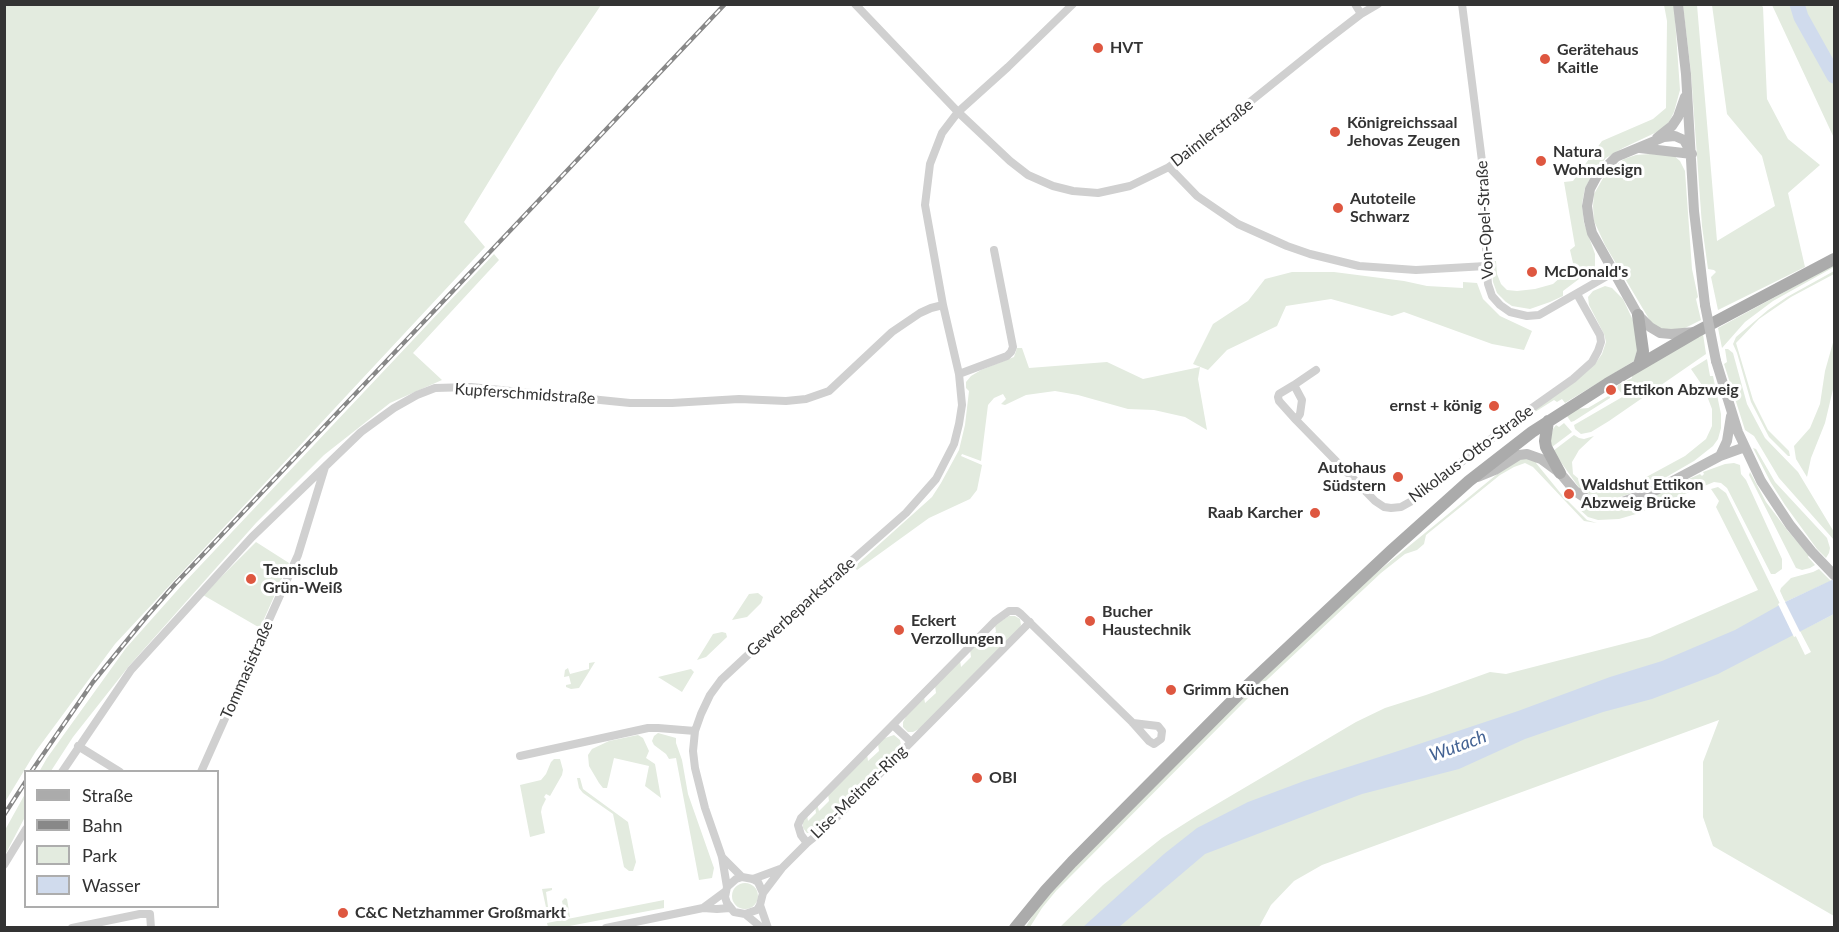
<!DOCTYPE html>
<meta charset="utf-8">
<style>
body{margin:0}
#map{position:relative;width:1839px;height:932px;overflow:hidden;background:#fff;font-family:Lato,sans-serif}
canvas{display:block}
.frame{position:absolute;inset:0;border:6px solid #333;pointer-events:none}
.legend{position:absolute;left:24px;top:770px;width:195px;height:138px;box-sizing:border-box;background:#fff;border:2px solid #adadad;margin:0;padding:8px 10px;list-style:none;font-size:18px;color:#333}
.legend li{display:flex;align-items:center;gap:12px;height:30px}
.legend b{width:30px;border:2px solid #adadad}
</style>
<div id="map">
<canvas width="1839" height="932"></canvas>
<div class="frame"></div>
<ul class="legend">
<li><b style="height:8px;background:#ababab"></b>Straße</li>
<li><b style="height:8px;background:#888"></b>Bahn</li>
<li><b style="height:16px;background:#e3ebdf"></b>Park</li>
<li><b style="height:16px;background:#d0dbed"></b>Wasser</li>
</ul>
</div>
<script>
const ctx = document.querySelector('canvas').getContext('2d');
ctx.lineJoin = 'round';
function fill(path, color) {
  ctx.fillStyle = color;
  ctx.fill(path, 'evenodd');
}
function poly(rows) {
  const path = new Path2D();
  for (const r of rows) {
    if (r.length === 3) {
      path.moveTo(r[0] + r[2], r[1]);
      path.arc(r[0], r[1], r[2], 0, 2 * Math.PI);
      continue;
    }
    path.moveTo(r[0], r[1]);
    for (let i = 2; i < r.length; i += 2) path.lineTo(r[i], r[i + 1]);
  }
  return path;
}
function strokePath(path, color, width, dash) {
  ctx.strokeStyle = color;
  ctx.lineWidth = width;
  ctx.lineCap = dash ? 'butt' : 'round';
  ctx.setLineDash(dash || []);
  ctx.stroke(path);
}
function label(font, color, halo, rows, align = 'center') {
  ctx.font = font + ' Lato,sans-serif';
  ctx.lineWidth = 6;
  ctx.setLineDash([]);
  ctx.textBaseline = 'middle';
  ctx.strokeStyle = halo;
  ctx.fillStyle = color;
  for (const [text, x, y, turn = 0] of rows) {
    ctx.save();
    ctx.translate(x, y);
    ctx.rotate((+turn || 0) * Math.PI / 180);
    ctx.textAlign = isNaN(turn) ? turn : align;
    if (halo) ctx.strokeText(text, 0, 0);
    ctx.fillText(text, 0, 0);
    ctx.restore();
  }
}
const green = poly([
 [5,4,601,5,558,69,464,222,485,247,115,644,36,751,5,802],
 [1664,5,1674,5,1680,90,1674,112,1669,122,1659,131,1623,148,1606,158,1594,172,1585,188,1582,204,1584,223,1595,254,1595,267,1563,291,1563,296,1550,302,1530,309,1512,306,1506,302,1497,293,1493,282,1491,261,1496,261,1497,274,1501,284,1507,290,1517,291,1535,289,1553,284,1571,268,1573,263,1570,250,1575,246,1564,182,1573,181,1602,141,1653,119,1666,108,1667,21],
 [1683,5,1697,5,1717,241,1775,206,1762,156,1727,114,1712,5,1761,5,1763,7,1767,99,1788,139,1820,165,1788,193,1805,267,1718,310,1711,277,1716,272,1714,270,1708,269,1702,226,1691,73],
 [1772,5,1831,5,1834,11,1834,138],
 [1650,154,1673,155,1680,161,1685,171,1692,269,1698,297,1696,299,1701,320,1681,330,1664,330,1652,324,1605,245,1594,221,1593,206,1594,194,1606,173,1624,159,1636,155],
 [494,254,499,260,413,353,442,380,390,403,324,455,256,523,129,666,73,737,51,771,39,772,47,758,126,648,182,585],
 [1834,265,1834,267,1773,301,1745,322,1722,348,1718,328],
 [1834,271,1834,274,1791,297,1759,319,1736,343,1753,400,1768,430,1789,451,1790,456,1788,456,1769,437,1751,402,1737,353,1733,344,1736,337,1768,310,1787,297],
 [1292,272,1334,272,1404,281,1427,286,1463,288,1463,282,1477,283,1483,299,1500,316,1532,331,1524,350,1492,344,1404,312,1392,316,1331,299,1286,306,1277,326,1227,350,1208,370,1193,364,1213,324,1248,301,1265,279],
 [1605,286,1612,288,1623,299,1638,331,1640,340,1634,361,1565,403,1562,399,1557,402,1554,400,1527,417,1524,416,1595,364,1602,354,1606,342,1604,334,1589,305,1588,297,1593,291],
 [1703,334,1706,354,1609,421,1591,432,1581,434,1575,429,1574,425,1624,396,1617,388,1618,385,1632,378,1632,375],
 [1834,339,1834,385,1825,423,1811,458,1807,477,1796,459,1794,446,1810,428,1820,404,1825,371],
 [1017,348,1022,348,1029,368,1107,362,1143,379,1200,367,1198,379,1207,430,1185,417,1154,410,1128,409,1078,395,1055,391,1026,395,1005,405,1001,404,1006,399,1003,394,994,398,988,405,981,461,962,454,961,456,982,465,977,490,970,499,929,518,857,570,854,567,932,497,941,483,959,450,965,425,969,391,966,388,966,382,971,376,981,370,1014,357],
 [1725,349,1728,349,1733,353,1747,404,1765,438,1798,472,1834,532,1834,540,1779,478,1754,436,1745,430,1724,364,1727,362],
 [1707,359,1710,376,1713,376,1721,414,1721,428,1718,439,1713,446,1694,461,1656,483,1632,493,1617,498,1606,499,1595,497,1580,489,1553,451,1574,435,1579,438,1584,439,1594,436,1579,450,1575,457,1572,462,1573,474,1592,490,1606,492,1639,481,1685,456,1706,439,1712,426,1712,409,1704,388,1691,369],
 [1610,395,1610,398,1574,421,1571,422,1567,416,1577,409,1588,408],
 [1564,423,1572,432,1552,447,1550,442,1553,429,1556,425,1559,427],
 [1753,448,1756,449,1775,482,1827,538,1830,548,1829,553,1826,558,1817,549,1785,505,1771,483],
 [1523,458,1537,461,1536,463,1562,495,1587,520,1597,523,1584,521,1533,467,1525,463,1514,467,1500,475,1426,535,1424,544,1417,550,1405,554,1381,573,1253,693,1056,891,1042,908,1030,927,1025,928,1038,907,1051,891,1250,690,1376,573,1512,462],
 [1734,463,1740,465,1741,474,1746,480,1782,559,1782,569,1775,574,1771,574,1727,488,1721,483,1714,482,1636,514,1619,519,1598,520,1588,517,1578,508,1581,502,1591,506,1632,504,1700,474,1702,476,1704,474,1703,472,1725,464],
 [1750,472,1766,502,1788,531,1809,555,1808,557,1815,565,1810,568,1802,570,1796,568,1749,475],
 [1718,487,1726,493,1805,655,1811,652,1800,631,1834,614,1834,916,1713,846,1703,817,1703,762,1719,720,1322,865,1294,881,1271,905,1259,927,1059,928,1103,885,1162,838,1195,817,1356,722,1385,708,1426,695,1490,672,1506,674,1650,637,1758,590,1716,507,1719,501,1711,489],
 [256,542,289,563,260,628,203,595],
 [1819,569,1831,581,1785,602,1780,591,1781,588,1791,578,1813,572],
 [758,593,763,597,761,603,747,617,732,620,749,594],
 [1009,616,1015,616,1020,619,1021,625,1017,632,923,727,913,732,908,732,903,727,903,722,908,713,924,697,925,703,936,693,935,686,960,660,961,667,971,657,970,650,984,636,986,642,996,632,995,625],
 [722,632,726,633,727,637,706,657,697,660,713,634],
 [595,662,579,688,571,689,566,687,566,685,571,684,569,676,564,677,565,670,568,668,570,674,589,669,589,663],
 [691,669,694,672,682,692,658,677],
 [658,733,676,738,676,743,682,760,688,794,714,868,712,878,699,880,676,758,669,759,666,754,654,745,652,741,654,736],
 [638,735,643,738,649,751,646,758,655,764,661,798,645,786,649,766,614,758,607,788,603,788,599,783,589,766,588,755,592,749,609,741],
 [894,735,900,740,901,745,895,754,821,829,812,833,807,833,803,828,803,821,807,815,808,821,816,813,815,806,817,804,819,811,829,801,828,794,867,754,868,761,879,751,878,744,885,738],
 [554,759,560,759,563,770,562,775,550,796,546,794,544,797,546,799,542,807,541,812,545,833,530,837,520,785,541,780,546,774,551,762],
 [577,778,580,778,583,789,587,792,628,822,636,862,633,871,629,871,624,867,613,814,583,793,579,788],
 [25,794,25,817,5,855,5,830],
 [745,896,13],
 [552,888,552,890,546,892,549,914,557,913,559,917,565,916,562,901,565,898,567,899,570,917,549,921,542,889],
 [664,900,664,908,564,927,548,927,547,923]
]);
const water = poly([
 [1834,579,1834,614,1718,674,1652,699,1603,712,1525,739,1459,769,1362,794,1205,854,1119,927,1082,928,1164,854,1197,828,1248,802,1304,781,1395,752,1518,711,1610,677,1662,661,1735,630,1785,602]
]);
const pier = poly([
 [1784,600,1801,634,1794,637,1778,604]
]);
const river = poly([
 [1797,4,1801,17,1834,76]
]);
const minor = poly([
 [855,4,958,112,1010,161,1028,175,1053,186,1073,191,1098,193,1130,186,1169,167,1322,44,1361,14,1378,4],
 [1355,4,1361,14],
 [1462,4,1483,169,1487,273,1488,284,1492,296,1500,305,1510,312,1527,316,1539,315,1614,272],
 [1169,167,1197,196,1238,224,1287,246,1310,254,1359,266,1416,270,1486,266],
 [959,374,1007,356,1011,352,1013,347,994,250],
 [1294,385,1316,370],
 [1296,420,1279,401,1278,397,1279,394,1294,385,1302,400,1300,414,1296,420,1375,501,1384,507,1391,508,1401,507,1410,502,1522,415,1573,379,1592,362,1598,351,1601,342,1600,335,1577,294],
 [1030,622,827,827,807,843,801,835,798,825,801,818,995,621,1009,611,1017,611,1021,614,1133,723,1149,741,1154,744,1161,739,1162,731,1158,726,1133,723],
 [893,725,911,742],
 [78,746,120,772],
 [520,756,648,728,658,728,695,731],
 [62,772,131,670,252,537,361,432,394,408,417,395,435,388,471,387,630,403,672,403,739,399,786,401,806,399,829,391,892,332,920,313,931,308,943,305],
 [201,772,298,555,325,467],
 [722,857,742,877],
 [4,865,26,829],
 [753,879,780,869],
 [727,887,722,857,705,808,695,768,693,751,695,731,701,714,710,695,721,680,807,600,906,513,936,479,954,444,959,424,962,405,959,374,943,305,925,205,930,164,942,133,958,112,1008,67,1073,4],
 [763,893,782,868,807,843],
 [760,905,768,928],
 [703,908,726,891],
 [745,914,757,910,760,905,763,893,758,882,753,879,742,877,736,879,727,887,725,897,727,903,734,912,745,914,762,928],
 [72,928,140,914,150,914,151,928],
 [606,928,703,908,717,909,730,908]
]);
const secondary = poly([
 [1678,4,1686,74,1694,211,1705,305],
 [1657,138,1672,126,1678,117,1685,97],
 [1640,148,1692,154],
 [1692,154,1684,140,1675,136,1664,137,1616,157,1597,176,1590,189,1587,206,1589,221,1592,233,1638,315,1650,327,1660,333,1671,334,1695,332],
 [1716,361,1738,432,1761,481,1790,525,1812,552,1834,575],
 [1720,456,1727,441,1731,416],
 [1478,477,1495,470,1519,455,1527,454,1541,459,1560,473,1575,491,1593,503,1604,505,1614,505,1656,490,1720,456,1745,447]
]);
const primary = poly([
 [1638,315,1643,351,1639,365],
 [1548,421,1545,441,1546,447,1560,473],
 [1015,928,1046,890,1072,862,1246,687,1391,551,1469,481,1532,432,1607,384,1696,332,1834,259]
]);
const rail = poly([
 [31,772,93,682,147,616,176,583,725,4],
 [4,815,26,781]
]);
const secondaryBridge = poly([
 [1705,305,1716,361]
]);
const markers = [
 [1098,48,6,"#de5740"],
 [1545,59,6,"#de5740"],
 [1335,132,6,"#de5740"],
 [1541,161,6,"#de5740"],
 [1338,208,6,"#de5740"],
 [1532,272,6,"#de5740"],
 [1611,390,6,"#de5740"],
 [1494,406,6,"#de5740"],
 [1398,477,6,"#de5740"],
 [1569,494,6,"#de5740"],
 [1315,513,6,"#de5740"],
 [251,579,6,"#de5740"],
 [1090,621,6,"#de5740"],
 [899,630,6,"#de5740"],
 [1171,690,6,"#de5740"],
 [977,778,6,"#de5740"],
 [343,913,6,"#de5740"]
];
const poiNames = [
 ["HVT",1110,48],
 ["Gerätehaus",1557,50],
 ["Kaitle",1557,68],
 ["Königreichssaal",1347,123],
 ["Jehovas Zeugen",1347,141],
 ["Natura",1553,152],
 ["Wohndesign",1553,170],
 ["Autoteile",1350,199],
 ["Schwarz",1350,217],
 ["McDonald's",1544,272],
 ["Ettikon Abzweig",1623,390],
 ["ernst + könig",1482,406,"right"],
 ["Autohaus",1386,468,"right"],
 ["Südstern",1386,486,"right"],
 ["Waldshut Ettikon",1581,485],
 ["Abzweig Brücke",1581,503],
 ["Raab Karcher",1303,513,"right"],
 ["Tennisclub",263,570],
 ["Grün-Weiß",263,588],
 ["Bucher",1102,612],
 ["Haustechnik",1102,630],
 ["Eckert",911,621],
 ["Verzollungen",911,639],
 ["Grimm Küchen",1183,690],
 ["OBI",989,778],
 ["C&C Netzhammer Großmarkt",355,913]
];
const streetNames = [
 ["Daimlerstraße",1212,133,-38],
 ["Von-Opel-Straße",1485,220,-93],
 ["Kupferschmidstraße",525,394,4],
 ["Nikolaus-Otto-Straße",1471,454,-37],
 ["Gewerbeparkstraße",801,607,-42],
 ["Tommasistraße",247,670,-66],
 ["Lise-Meitner-Ring",859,792,-44]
];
const waterNames = [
 ["Wutach",1458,746,-20]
];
fill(green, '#e3ebdf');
fill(water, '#d0dbed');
fill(pier, '#fff');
strokePath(river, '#d0dbed', 15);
strokePath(minor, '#d0d0d0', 8);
strokePath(secondary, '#bdbdbd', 10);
strokePath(primary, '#ababab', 12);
strokePath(rail, '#888', 4.5);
strokePath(rail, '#fff', 2, [7]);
strokePath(secondaryBridge, '#bdbdbd', 10);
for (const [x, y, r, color] of markers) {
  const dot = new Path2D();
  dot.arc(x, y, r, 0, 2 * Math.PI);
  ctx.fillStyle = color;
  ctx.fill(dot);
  strokePath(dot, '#fff', 2);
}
label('bold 16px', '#333', '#fff', poiNames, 'left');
label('16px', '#333', '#fff', streetNames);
label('italic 18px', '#436293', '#fff', waterNames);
</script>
